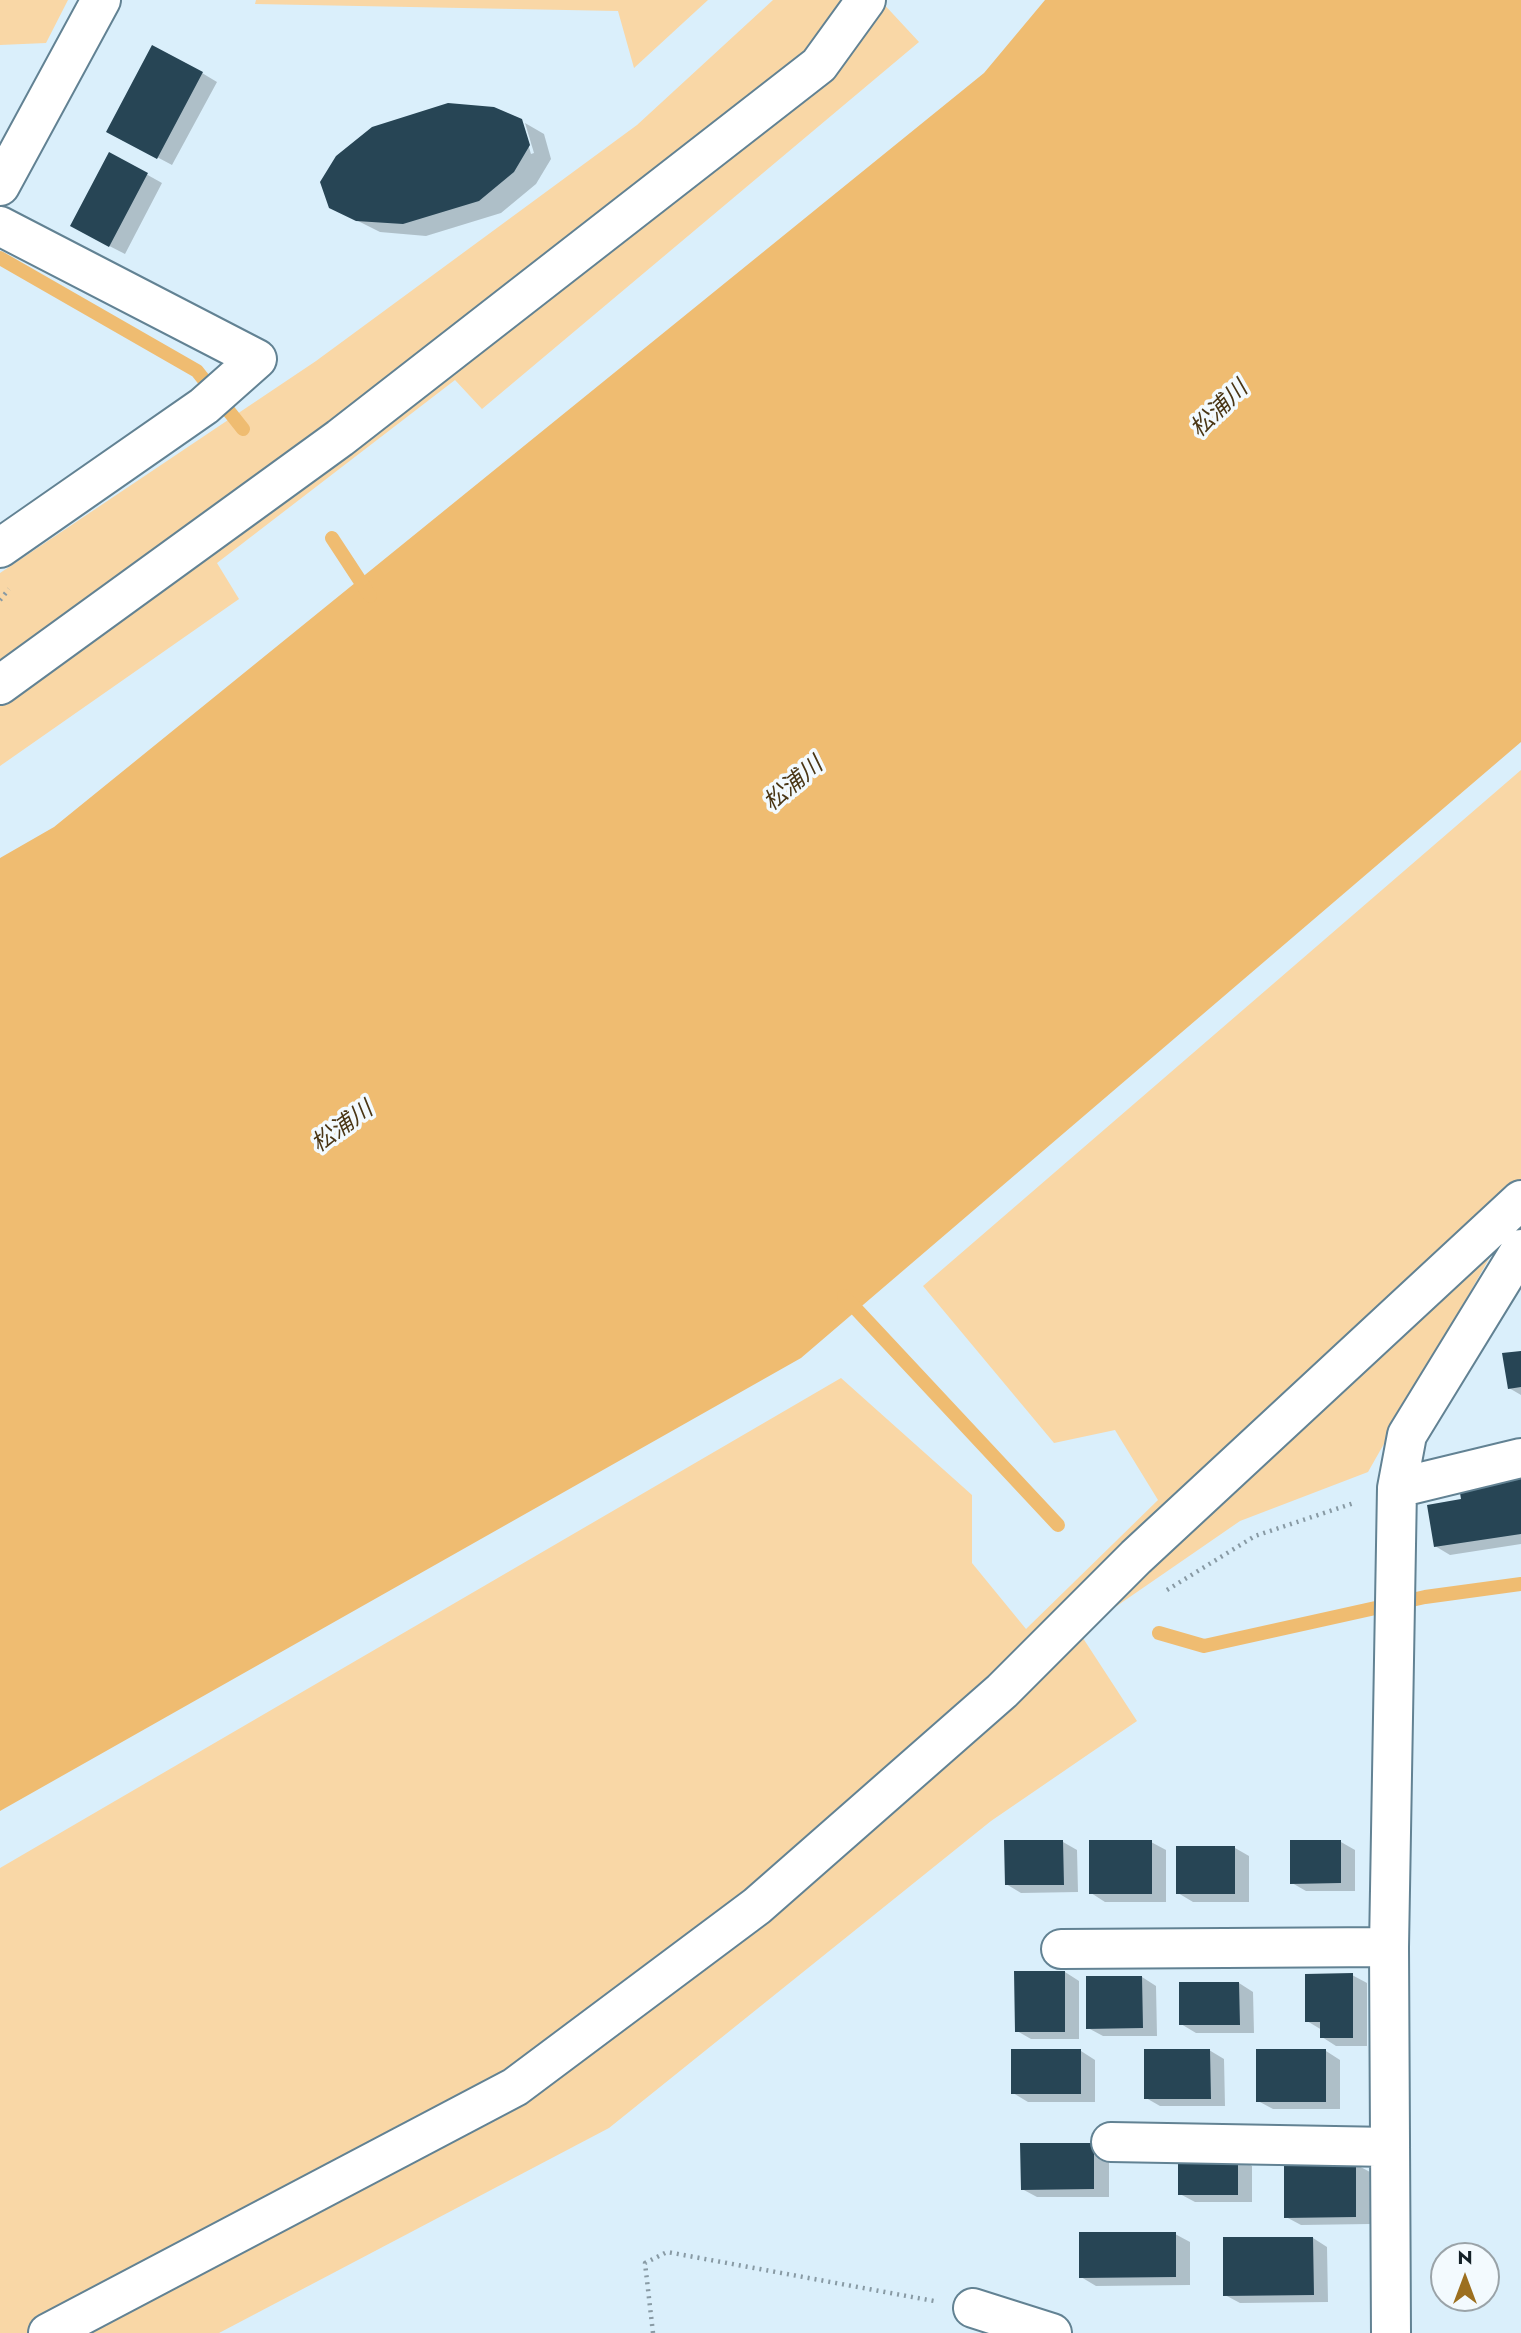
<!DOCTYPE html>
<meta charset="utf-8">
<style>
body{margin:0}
#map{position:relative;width:1521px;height:2333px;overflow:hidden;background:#daeffb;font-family:Jost,sans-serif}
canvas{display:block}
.north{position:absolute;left:1430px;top:2242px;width:70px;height:70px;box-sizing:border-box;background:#f3fafe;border:2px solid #9aa3a8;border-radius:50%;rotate:0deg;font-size:19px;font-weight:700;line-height:28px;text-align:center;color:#142128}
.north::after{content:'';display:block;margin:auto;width:24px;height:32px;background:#9c6f1f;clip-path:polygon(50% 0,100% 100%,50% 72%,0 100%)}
</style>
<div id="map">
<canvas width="1521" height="2333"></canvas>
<div class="north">N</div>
</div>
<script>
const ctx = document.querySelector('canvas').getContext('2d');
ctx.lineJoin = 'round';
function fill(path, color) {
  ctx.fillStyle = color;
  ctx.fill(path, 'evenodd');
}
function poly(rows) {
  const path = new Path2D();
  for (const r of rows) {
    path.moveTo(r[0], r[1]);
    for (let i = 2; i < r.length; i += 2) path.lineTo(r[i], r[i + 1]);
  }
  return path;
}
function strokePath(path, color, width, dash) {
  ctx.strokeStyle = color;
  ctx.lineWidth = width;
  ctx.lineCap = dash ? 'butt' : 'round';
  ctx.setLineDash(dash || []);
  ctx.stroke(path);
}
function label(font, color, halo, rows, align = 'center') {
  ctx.font = font + ' Jost,"Noto Sans JP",sans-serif';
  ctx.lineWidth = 7;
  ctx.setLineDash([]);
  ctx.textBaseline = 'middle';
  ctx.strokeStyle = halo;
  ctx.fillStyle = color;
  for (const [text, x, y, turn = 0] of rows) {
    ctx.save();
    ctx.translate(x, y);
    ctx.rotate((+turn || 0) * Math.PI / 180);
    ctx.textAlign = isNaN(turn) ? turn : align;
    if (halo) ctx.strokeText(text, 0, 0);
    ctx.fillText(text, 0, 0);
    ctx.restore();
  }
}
const green = poly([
 [0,0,68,0,46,43,0,45],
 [256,0,708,0,634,68,618,11,255,4],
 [773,0,880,0,919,42,482,409,455,380,217,563,239,599,0,766,0,573,316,361,637,125],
 [1521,770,1521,1225,1503,1234,1368,1472,1240,1521,1079,1632,1137,1721,991,1821,609,2128,219,2333,0,2333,0,1868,841,1378,972,1495,972,1563,1026,1629,1158,1500,1115,1430,1054,1443,923,1286]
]);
const water = poly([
 [1045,0,1521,0,1521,742,801,1358,0,1811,0,858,54,827,984,73]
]);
const shadow = poly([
 [202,73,217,82,172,165,123,139],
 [521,121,531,154,534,153,525,123,544,134,551,159,536,184,501,213,426,236,380,232,330,207],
 [110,154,162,183,125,254,86,234],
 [1521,1352,1521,1395,1509,1388],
 [1521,1480,1521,1544,1450,1555,1435,1546,1463,1501],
 [1063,1842,1077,1850,1078,1892,1021,1893,1006,1884],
 [1151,1842,1166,1850,1166,1902,1105,1902,1091,1893],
 [1341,1842,1355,1850,1355,1891,1306,1891,1292,1883],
 [1235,1848,1249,1856,1249,1902,1193,1902,1178,1893],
 [1065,1972,1079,1981,1079,2039,1031,2039,1017,2031],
 [1352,1975,1367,1983,1367,2046,1336,2046,1322,2037,1322,2030,1307,2021],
 [1142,1977,1156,1986,1157,2036,1103,2036,1088,2028],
 [1239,1983,1253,1992,1254,2033,1196,2033,1181,2024],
 [1209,2050,1224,2059,1225,2106,1160,2106,1146,2098],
 [1081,2051,1095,2060,1095,2102,1028,2102,1013,2093],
 [1326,2051,1340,2060,1340,2109,1273,2109,1258,2101],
 [1094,2145,1109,2153,1109,2197,1037,2197,1022,2189],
 [1238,2157,1252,2166,1252,2202,1195,2202,1180,2194],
 [1355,2164,1370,2172,1370,2224,1301,2225,1286,2217],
 [1175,2234,1190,2242,1190,2285,1096,2286,1081,2277],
 [1313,2238,1327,2247,1328,2302,1240,2303,1225,2295]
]);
const stream = poly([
 [0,258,197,371,243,429],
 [332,538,370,596],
 [844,1296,1058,1525],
 [1159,1633,1204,1646,1425,1597,1521,1584]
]);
const building = poly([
 [152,45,203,72,157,159,106,132],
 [448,103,494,107,522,119,530,145,514,172,479,201,403,224,356,221,329,208,320,182,336,156,372,127],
 [109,152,148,173,109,247,70,226],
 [1521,1351,1521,1387,1508,1389,1502,1353],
 [1521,1478,1521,1534,1434,1547,1427,1505,1461,1499,1459,1487],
 [1004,1840,1063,1840,1064,1885,1005,1885],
 [1089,1840,1152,1840,1152,1894,1089,1894],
 [1290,1840,1341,1840,1341,1883,1290,1884],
 [1176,1846,1235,1846,1235,1894,1176,1894],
 [1014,1971,1065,1971,1065,2032,1015,2032],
 [1353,1973,1353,2038,1320,2038,1320,2022,1305,2022,1305,1974],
 [1086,1976,1142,1976,1143,2028,1086,2029],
 [1179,1982,1239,1982,1240,2025,1179,2025],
 [1011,2049,1081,2049,1081,2094,1011,2094],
 [1144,2049,1210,2049,1211,2099,1144,2099],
 [1256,2049,1326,2049,1326,2102,1256,2102],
 [1020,2143,1094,2143,1094,2189,1021,2190],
 [1178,2156,1238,2156,1238,2195,1178,2195],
 [1284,2162,1356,2162,1356,2217,1284,2218],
 [1079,2232,1176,2232,1176,2277,1079,2278],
 [1223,2237,1313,2237,1314,2295,1223,2296]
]);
const path = poly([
 [0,600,9,589],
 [1167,1590,1255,1536,1354,1503],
 [653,2333,645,2263,667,2252,934,2301]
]);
const minor = poly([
 [0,186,101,0],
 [0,226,257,359,204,406,0,548],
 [0,685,340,438,819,65,866,0],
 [1397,1488,1521,1458],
 [1061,1949,1389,1947],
 [1111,2142,1390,2147],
 [973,2308,1052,2333],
 [48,2333,515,2087,757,1906,1002,1691,1136,1557,1521,1200],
 [1391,2333,1389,1947,1397,1488,1407,1435,1521,1249]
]);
const waterNames = [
 ["松浦川",1220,410,-44],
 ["松浦川",794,785,-40],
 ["松浦川",343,1128,-36]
];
fill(green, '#f9d7a6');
fill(water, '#efbc71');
fill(shadow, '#0003');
strokePath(stream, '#efbc71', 14);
fill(building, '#274555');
strokePath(minor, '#628293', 42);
strokePath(path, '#889aa4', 4.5, [2, 5]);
strokePath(minor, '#fff', 38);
label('italic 23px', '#4a3615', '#f3fafe', waterNames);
</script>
